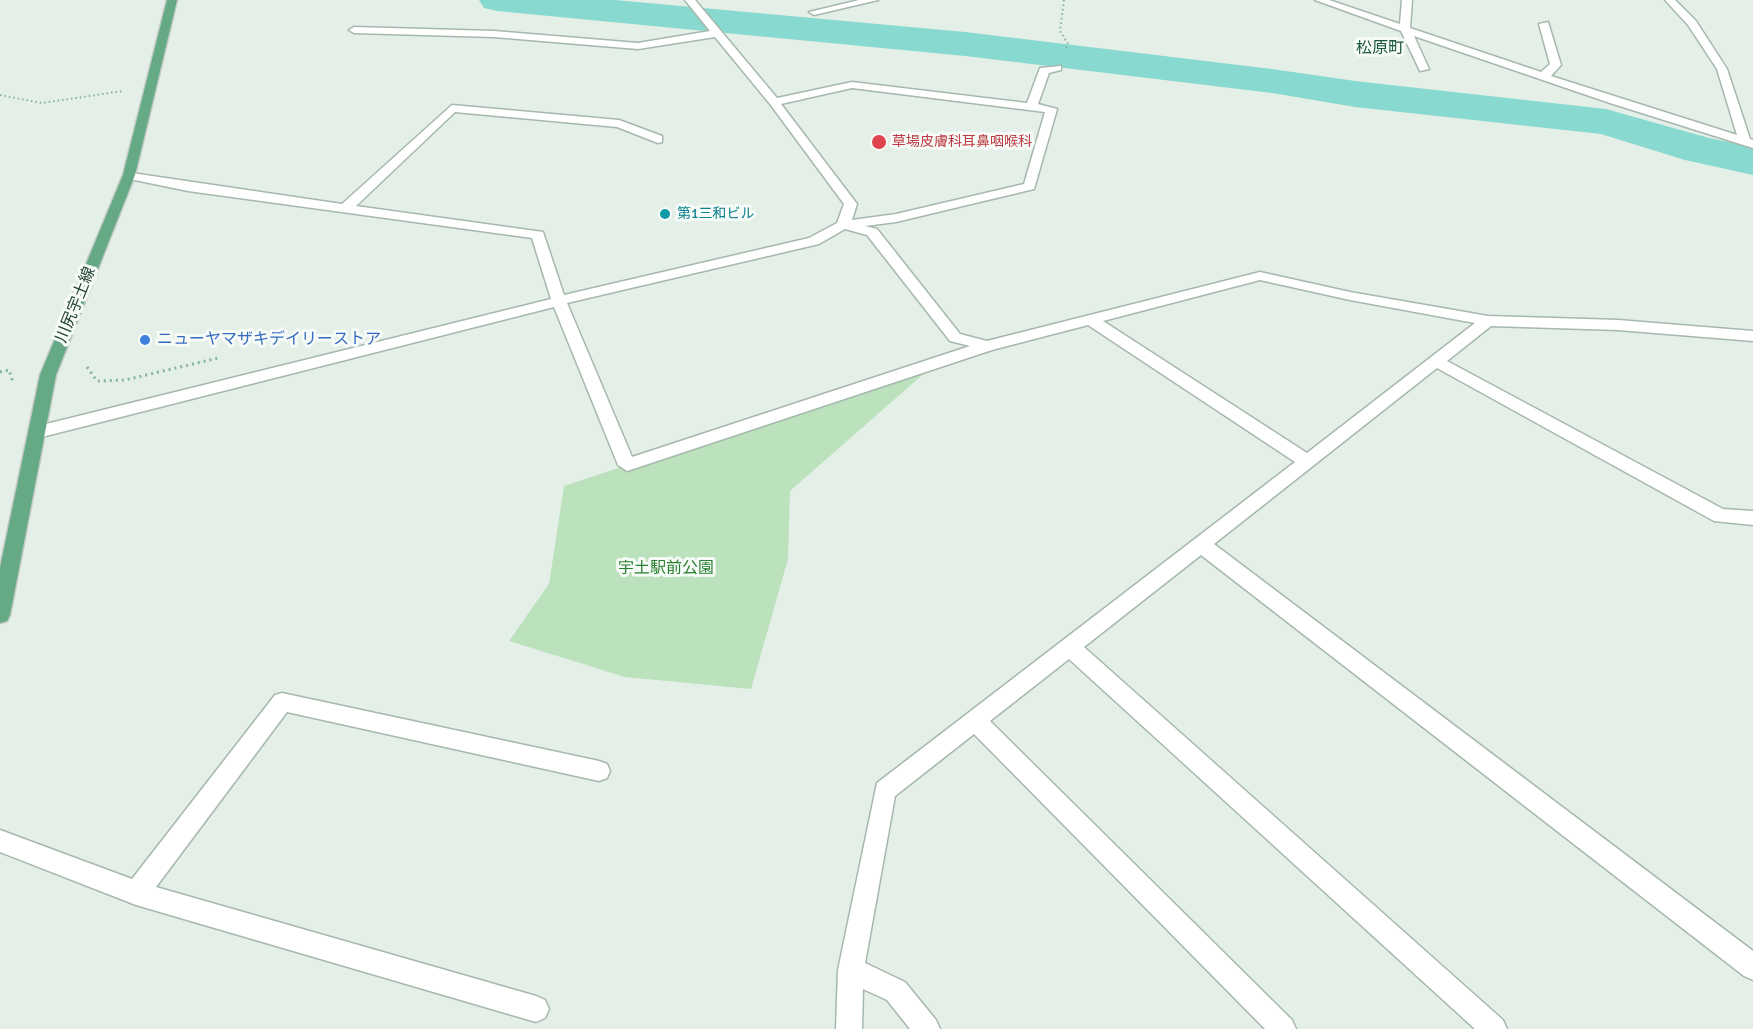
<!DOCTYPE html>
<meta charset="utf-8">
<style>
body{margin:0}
canvas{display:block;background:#e4efe7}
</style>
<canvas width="1753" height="1029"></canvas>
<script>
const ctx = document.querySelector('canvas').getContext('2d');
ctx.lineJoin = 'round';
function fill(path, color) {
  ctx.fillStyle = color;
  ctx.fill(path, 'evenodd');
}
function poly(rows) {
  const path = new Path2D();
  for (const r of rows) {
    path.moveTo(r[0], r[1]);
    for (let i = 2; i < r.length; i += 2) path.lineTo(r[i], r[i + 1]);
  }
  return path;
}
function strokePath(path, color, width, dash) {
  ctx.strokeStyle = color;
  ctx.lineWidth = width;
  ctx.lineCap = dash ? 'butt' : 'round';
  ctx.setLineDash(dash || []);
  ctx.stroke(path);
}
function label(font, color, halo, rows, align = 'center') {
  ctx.font = font + ' Signika,"Noto Sans JP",sans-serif';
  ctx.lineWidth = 6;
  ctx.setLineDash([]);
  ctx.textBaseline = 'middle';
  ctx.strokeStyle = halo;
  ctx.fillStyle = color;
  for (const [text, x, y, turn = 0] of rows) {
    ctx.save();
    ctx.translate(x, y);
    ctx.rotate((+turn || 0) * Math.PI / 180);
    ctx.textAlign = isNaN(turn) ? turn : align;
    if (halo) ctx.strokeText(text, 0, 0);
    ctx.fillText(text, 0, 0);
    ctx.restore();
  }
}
const green = poly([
 [936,363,790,491,788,559,751,689,625,677,509,641,549,584,564,486]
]);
const river = poly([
 [479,0,615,0,965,32,1272,69,1355,81,1606,109,1709,138,1753,147,1753,175,1685,160,1601,134,1355,107,1272,93,965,56,497,11,484,8,479,0]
]);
const pathFar1 = poly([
 [1064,0,1060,31,1068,44,1065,50],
 [0,95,42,103,123,91]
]);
const path = poly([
 [87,367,97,381,125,380,218,358],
 [0,372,9,370,13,382]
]);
const minor = poly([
 [685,0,695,0,777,98,852,82,1027,103,1040,68,1061,66,1061,70,1049,73,1038,104,1057,109,1034,189,896,222,865,226,877,229,960,334,987,341,1260,272,1350,292,1488,316,1618,320,1753,331,1753,341,1618,330,1491,326,1447,361,1723,509,1753,511,1753,525,1714,521,1437,368,1214,544,1753,951,1753,980,1744,976,1201,555,1084,647,1503,1020,1507,1029,1475,1029,1069,659,990,721,1292,1020,1296,1029,1265,1029,974,734,895,796,865,963,905,982,936,1020,940,1029,910,1029,887,1000,863,989,862,1029,836,1029,838,970,877,783,1295,462,1088,325,992,350,627,471,618,465,554,307,38,438,32,436,30,432,32,428,38,426,551,299,532,238,188,191,125,178,125,172,342,204,452,105,619,120,662,136,662,142,658,143,617,127,455,112,356,206,543,232,564,295,809,238,837,223,844,204,770,104,715,37,638,49,494,37,354,33,349,30,354,27,494,31,638,43,710,31,685,0],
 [852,88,1045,112,1024,184,896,214,852,220,857,204,781,104,852,88],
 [845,229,867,235,950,341,970,346,632,457,567,303,819,244,845,229],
 [1260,280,1350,300,1475,323,1307,453,1103,321,1260,280],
 [859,0,878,0,814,15,809,12,859,0],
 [1315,0,1329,0,1400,24,1402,0,1412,0,1410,28,1541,72,1550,64,1539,24,1548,22,1561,65,1551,76,1737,135,1717,69,1688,25,1665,0,1675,0,1696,21,1727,69,1750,139,1753,140,1753,148,1610,103,1414,36,1429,69,1420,71,1401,31,1315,0],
 [282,693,599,761,607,764,610,771,607,778,599,781,287,712,156,887,536,996,545,1000,549,1009,545,1018,536,1022,136,905,0,852,0,830,132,879,275,695,282,693]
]);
const major = poly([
 [167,0,177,0,135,175,56,375,10,615,7,621,0,623,0,568,40,375,123,175,167,0]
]);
const markers = [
 [879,142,8,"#e0444e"],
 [665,214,6,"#0f9aa8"],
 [145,340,6,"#3f7fe0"]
];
const farHealthnames = [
 ["草場皮膚科耳鼻咽喉科",892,142]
];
const farCulturenames = [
 ["第1三和ビル",677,214]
];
const farQuarternames = [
 ["松原町",1380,49]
];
const streetNames = [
 ["川尻宇土線",76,305,-68]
];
const shopNames = [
 ["ニューヤマザキデイリーストア",157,340]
];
const parkNames = [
 ["宇土駅前公園",666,569]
];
fill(green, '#bbe2bc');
fill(river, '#88d9d0');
strokePath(minor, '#a6b8ad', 3);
strokePath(major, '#c1cac5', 3);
strokePath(pathFar1, '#82b698', 2, [1.5, 3]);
strokePath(path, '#82b698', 3, [2, 4]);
fill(minor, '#fff');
fill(major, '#65a985');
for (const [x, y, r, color] of markers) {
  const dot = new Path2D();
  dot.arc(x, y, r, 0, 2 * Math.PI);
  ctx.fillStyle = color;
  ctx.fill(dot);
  strokePath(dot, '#f6fbf7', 2);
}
label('14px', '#be3a42', '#f6fbf7', farHealthnames, 'left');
label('14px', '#0d838f', '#f6fbf7', farCulturenames, 'left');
label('16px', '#1b5839', '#f6fbf7', farQuarternames);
label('16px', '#214331', '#f6fbf7', streetNames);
label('16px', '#366cbe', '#f6fbf7', shopNames, 'left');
label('16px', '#277f31', '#f6fbf7', parkNames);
</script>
